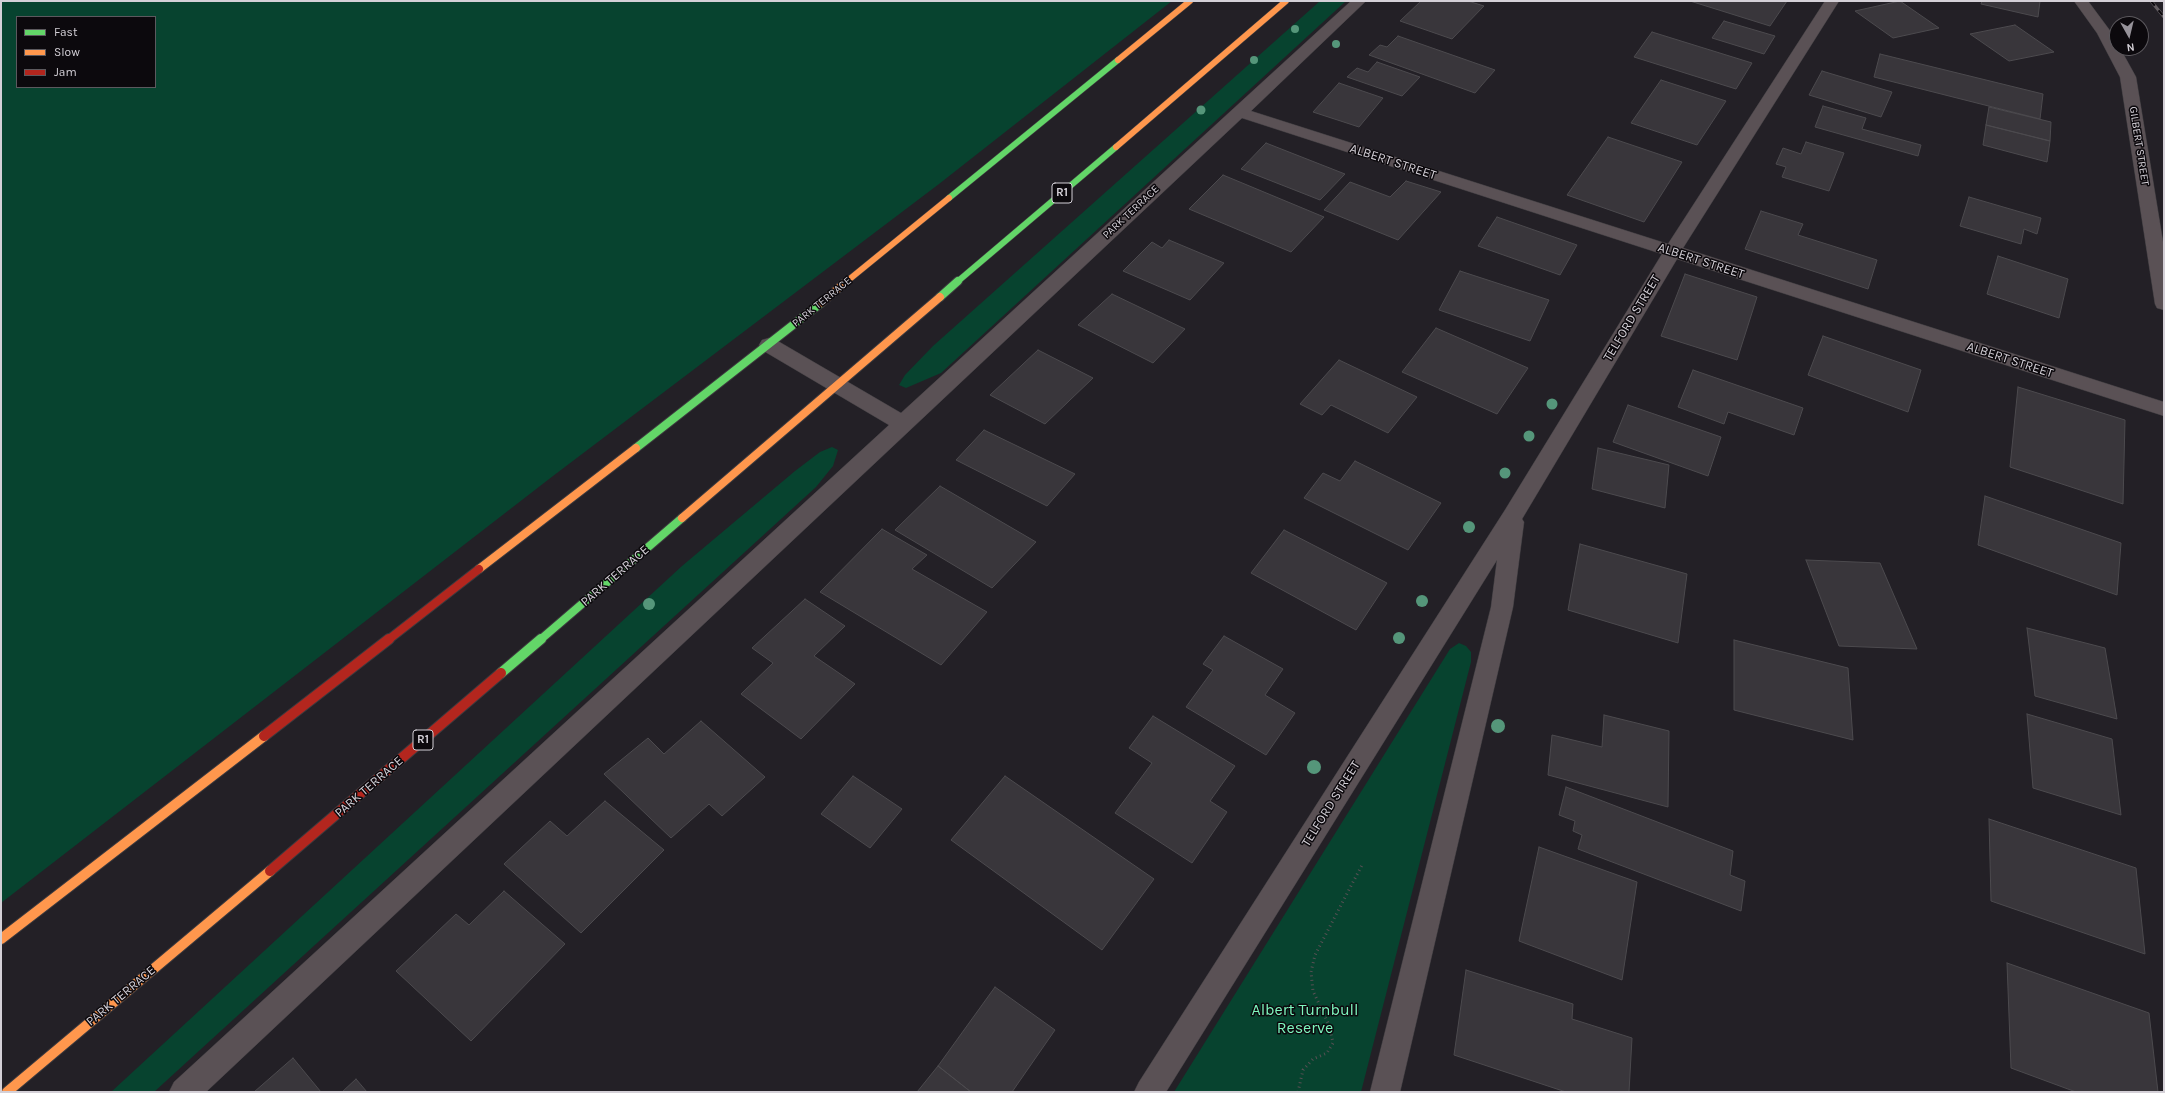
<!DOCTYPE html>
<style>
body{margin:0}
#map{position:relative;width:2165px;height:1093px;overflow:hidden;background:#232026;font-family:Karla,sans-serif}
canvas{display:block}
.frame{position:absolute;inset:0;border:2px solid #d4d0d7;pointer-events:none}
.legend{position:absolute;left:16px;top:16px;width:140px;height:72px;box-sizing:border-box;background:#0c090d;border:1px solid #5c595e;margin:0;padding:5px 7px;list-style:none;font-size:12px;color:#d4d0d7}
.legend li{display:flex;align-items:center;gap:8px;height:20px}
.legend b{width:20px;border:1px solid #5c595e}
.north{position:absolute;left:2109px;top:16px;width:40px;height:40px;box-sizing:border-box;background:#0c090d;border:1px solid #5c595e;border-radius:50%;rotate:172deg;font-size:11px;font-weight:700;line-height:16px;text-align:center;color:#d4d0d7}
.north::after{content:'';display:block;margin:auto;width:14px;height:18px;background:#969299;clip-path:polygon(50% 0,100% 100%,50% 72%,0 100%)}
</style>
<div id="map">
<canvas width="2165" height="1093"></canvas>
<div class="frame"></div>
<ul class="legend">
<li><b style="height:5px;background:#63d668"></b>Fast</li>
<li><b style="height:5px;background:#ff974d"></b>Slow</li>
<li><b style="height:5px;background:#b3261e"></b>Jam</li>
</ul>
<div class="north">N</div>
</div>
<script>
const ctx = document.querySelector('canvas').getContext('2d');
ctx.lineJoin = 'round';
function fill(path, color) {
  ctx.fillStyle = color;
  ctx.fill(path, 'evenodd');
}
function poly(rows) {
  const path = new Path2D();
  for (const r of rows) {
    path.moveTo(r[0], r[1]);
    for (let i = 2; i < r.length; i += 2) path.lineTo(r[i], r[i + 1]);
  }
  return path;
}
function strokePath(path, color, width, dash) {
  ctx.strokeStyle = color;
  ctx.lineWidth = width;
  ctx.lineCap = dash ? 'butt' : 'round';
  ctx.setLineDash(dash || []);
  ctx.stroke(path);
}
function label(font, color, halo, rows, align = 'center') {
  ctx.font = font + ' Karla,sans-serif';
  ctx.lineWidth = 3;
  ctx.setLineDash([]);
  ctx.textBaseline = 'middle';
  ctx.strokeStyle = halo;
  ctx.fillStyle = color;
  for (const [text, x, y, turn = 0] of rows) {
    ctx.save();
    ctx.translate(x, y);
    ctx.rotate((+turn || 0) * Math.PI / 180);
    ctx.textAlign = isNaN(turn) ? turn : align;
    if (halo) ctx.strokeText(text, 0, 0);
    ctx.fillText(text, 0, 0);
    ctx.restore();
  }
}
const green = poly([
 [1,1,1172,1,939,184,553,476,1,903],
 [17,17,155,17,155,87,17,87],
 [1320,1,1346,1,941,373,906,388,899,385,905,375,933,346],
 [832,447,838,450,833,466,816,487,154,1092,111,1092,682,566,795,471,820,452],
 [1459,643,1466,646,1471,652,1471,662,1361,1092,1174,1092,1450,649]
]);
const building = poly([
 [1421,1,1468,1,1484,6,1452,39,1400,21,1421,1],
 [1690,1,1787,1,1770,26,1690,1],
 [1900,1,1939,28,1893,38,1855,11,1900,1],
 [1982,1,2040,1,2038,17,1981,4,1982,1],
 [1724,21,1775,36,1764,54,1712,38,1724,21],
 [2015,25,2054,52,2009,61,1970,34,2015,25],
 [1652,32,1752,63,1736,89,1634,57,1652,32],
 [1398,36,1495,70,1475,93,1369,55,1380,45,1387,47,1398,36],
 [1880,54,2043,94,2040,119,1874,77,1880,54],
 [1377,62,1420,77,1402,96,1347,77,1357,68,1368,72,1377,62],
 [1822,71,1892,92,1881,117,1809,95,1822,71],
 [1661,80,1726,101,1697,145,1631,123,1661,80],
 [1339,83,1383,98,1359,127,1313,112,1339,83],
 [1823,106,1866,118,1862,129,1921,145,1918,156,1815,127,1823,106],
 [1989,107,2051,122,2050,141,1986,125,1989,107],
 [1986,125,2050,141,2047,162,1983,145,1986,125],
 [1608,137,1682,162,1644,222,1567,195,1608,137],
 [1806,142,1844,153,1829,191,1782,177,1786,167,1776,164,1783,148,1801,154,1806,142],
 [1266,143,1345,174,1320,200,1241,169,1266,143],
 [1223,175,1324,217,1291,252,1189,209,1223,175],
 [1406,181,1441,192,1398,240,1324,210,1350,182,1390,197,1406,181],
 [1969,197,2041,218,2037,234,2024,229,2021,244,1960,226,1969,197],
 [1761,211,1803,224,1798,235,1877,260,1868,289,1745,249,1761,211],
 [1497,217,1577,245,1560,275,1478,246,1497,217],
 [1169,240,1224,263,1190,300,1123,271,1152,242,1162,248,1169,240],
 [1998,256,2068,279,2059,318,1987,294,1998,256],
 [1460,271,1549,300,1530,341,1439,310,1460,271],
 [1685,274,1757,297,1737,360,1661,336,1685,274],
 [1112,294,1185,329,1153,363,1078,325,1112,294],
 [1436,328,1528,368,1497,414,1402,372,1436,328],
 [1823,336,1921,370,1908,412,1808,375,1823,336],
 [1038,350,1093,378,1045,424,990,395,1038,350],
 [1339,360,1417,397,1388,433,1331,405,1322,415,1300,404,1339,360],
 [1693,370,1803,408,1794,435,1728,412,1724,424,1678,407,1693,370],
 [2018,387,2125,420,2123,504,2010,467,2018,387],
 [1628,405,1721,437,1708,476,1613,442,1628,405],
 [984,430,1075,474,1047,506,956,460,984,430],
 [1598,448,1669,465,1665,508,1592,489,1598,448],
 [1355,461,1441,503,1408,550,1304,498,1323,473,1340,481,1355,461],
 [940,486,1036,542,992,588,895,530,940,486],
 [1985,496,2121,543,2117,595,1978,545,1985,496],
 [882,529,927,555,912,569,987,612,941,665,820,592,882,529],
 [1284,530,1387,583,1356,630,1251,573,1284,530],
 [1580,544,1687,574,1678,643,1568,610,1580,544],
 [1806,560,1880,563,1917,649,1839,646,1806,560],
 [805,599,845,626,814,656,855,684,801,739,741,694,773,663,752,648,805,599],
 [2027,628,2105,648,2117,719,2035,696,2027,628],
 [1224,636,1283,669,1265,695,1295,713,1266,755,1186,707,1213,670,1203,664,1224,636],
 [1734,640,1848,668,1853,740,1734,710,1734,640],
 [2027,714,2112,739,2121,815,2033,788,2027,714],
 [1604,715,1669,731,1668,807,1548,775,1552,735,1602,747,1604,715],
 [1153,716,1235,766,1210,801,1227,812,1192,863,1115,813,1152,763,1129,748,1153,716],
 [701,721,765,777,722,816,709,804,671,838,604,774,648,738,664,754,701,721],
 [853,776,902,809,870,848,821,814,853,776],
 [1005,776,1154,879,1102,950,951,840,1005,776],
 [1566,787,1733,851,1730,875,1745,881,1741,911,1578,849,1582,835,1573,831,1575,821,1559,815,1566,787],
 [605,801,664,850,581,933,504,864,550,821,567,836,605,801],
 [1989,819,2136,868,2145,954,1991,901,1989,819],
 [1539,847,1637,882,1622,980,1519,941,1539,847],
 [504,891,565,944,471,1041,396,971,456,914,469,925,504,891],
 [2007,963,2149,1013,2158,1092,2076,1092,2011,1068,2007,963],
 [1466,970,1573,1004,1572,1019,1632,1038,1629,1092,1566,1092,1454,1055,1466,970],
 [995,987,1055,1030,1012,1092,971,1092,938,1066,995,987],
 [293,1058,321,1092,254,1092,293,1058],
 [938,1066,971,1092,917,1092,938,1066],
 [356,1079,367,1092,342,1092,356,1079]
]);
const path = poly([
 [1298,1092,1303,1070,1313,1059,1327,1053,1333,1043,1329,1025,1313,991,1311,972,1315,955,1362,865]
]);
const street = poly([
 [1351,1,1366,1,1251,111,1668,244,1825,1,1839,1,1683,248,2164,402,2164,416,1677,259,1522,519,1524,522,1513,607,1400,1092,1370,1092,1491,607,1497,560,1166,1092,1134,1092,1139,1082,1505,510,1662,254,1242,118,206,1092,169,1092,174,1082,889,425,762,350,759,345,762,340,769,338,776,340,901,413,1351,1],
 [2074,1,2088,1,2111,32,2117,42,2117,48,2120,48,2136,77,2164,248,2164,310,2157,308,2155,304,2120,77,2097,33,2074,1]
]);
const fastFar2 = poly([
 [949,198,1118,60],
 [957,282,1116,147]
]);
const fastFar1 = poly([
 [940,297,958,281],
 [636,448,821,303],
 [540,640,682,518]
]);
const fast = poly([
 [501,673,541,639]
]);
const slowFar2 = poly([
 [1118,60,1190,1],
 [1116,147,1286,1],
 [846,282,949,198]
]);
const slowFar1 = poly([
 [821,303,847,281],
 [682,518,940,297],
 [479,569,636,448]
]);
const slow = poly([
 [1,939,264,736],
 [7,1092,270,871]
]);
const jamFar1 = poly([
 [388,640,479,569]
]);
const jam = poly([
 [264,736,389,639],
 [270,871,501,673]
]);
const rail = poly([
 [2151,1,2164,17]
]);
const trees = [
 [1295,29,4],
 [1336,44,4],
 [1254,60,4],
 [1201,110,4.5],
 [1552,404,5.5],
 [1529,436,5.5],
 [1505,473,5.5],
 [1469,527,6],
 [1422,601,6],
 [649,604,6],
 [1399,638,6],
 [1498,726,7],
 [1314,767,7]
];
const farStreetnames = [
 ["GILBERT STREET",2139,146,81],
 ["PARK TERRACE",1131,212,-43],
 ["PARK TERRACE",822,302,-39]
];
const shields = [
 [1062,193,20],
 [423,740,20]
];
const shieldNames = [
 ["R1",1062,193],
 ["R1",423,740]
];
const streetNames = [
 ["ALBERT STREET",1393,162,18],
 ["ALBERT STREET",1701,261,18],
 ["TELFORD STREET",1632,318,-59],
 ["ALBERT STREET",2010,360,18],
 ["PARK TERRACE",615,576,-41],
 ["PARK TERRACE",369,787,-41],
 ["TELFORD STREET",1331,804,-58],
 ["PARK TERRACE",121,996,-40]
];
const nearParknames = [
 ["Albert Turnbull",1305,1010],
 ["Reserve",1305,1028]
];
fill(green, '#07432f');
fill(building, '#39363b');
strokePath(building, '#4c4a4e', 1);
strokePath(street, '#3c3a3e', 1);
strokePath(fastFar2, '#3c3a3e', 7);
strokePath(fastFar1, '#3c3a3e', 10);
strokePath(fast, '#3c3a3e', 12);
strokePath(slowFar2, '#3c3a3e', 7);
strokePath(slowFar1, '#3c3a3e', 10);
strokePath(slow, '#3c3a3e', 12);
strokePath(jamFar1, '#3c3a3e', 10);
strokePath(jam, '#3c3a3e', 12);
strokePath(path, '#575054', 3, [1, 3.5]);
fill(street, '#5a5155');
strokePath(fastFar2, '#63d668', 6);
strokePath(fastFar1, '#63d668', 8);
strokePath(fast, '#63d668', 10);
strokePath(slowFar2, '#ff974d', 6);
strokePath(slowFar1, '#ff974d', 8);
strokePath(slow, '#ff974d', 10);
strokePath(jamFar1, '#b3261e', 8);
strokePath(jam, '#b3261e', 10);
strokePath(rail, '#645e62', 3);
strokePath(rail, '#0c090d', 2, [6]);
ctx.fillStyle = '#55967a';
for (const [x, y, r] of trees) {
  ctx.beginPath();
  ctx.arc(x, y, r, 0, 2 * Math.PI);
  ctx.fill();
}
label('11px', '#d4d0d7', '#0c090d', farStreetnames);
for (const [x, y, w] of shields) {
  const box = new Path2D();
  box.roundRect(x - w / 2, y - 10, w, 20, 3);
  ctx.fillStyle = '#0c090d';
  ctx.fill(box);
  strokePath(box, '#d4d0d7', 1);
}
label('bold 12px', '#d4d0d7', null, shieldNames);
label('13px', '#d4d0d7', '#0c090d', streetNames);
label('16px', '#7ef6be', '#0c090d', nearParknames);
</script>
